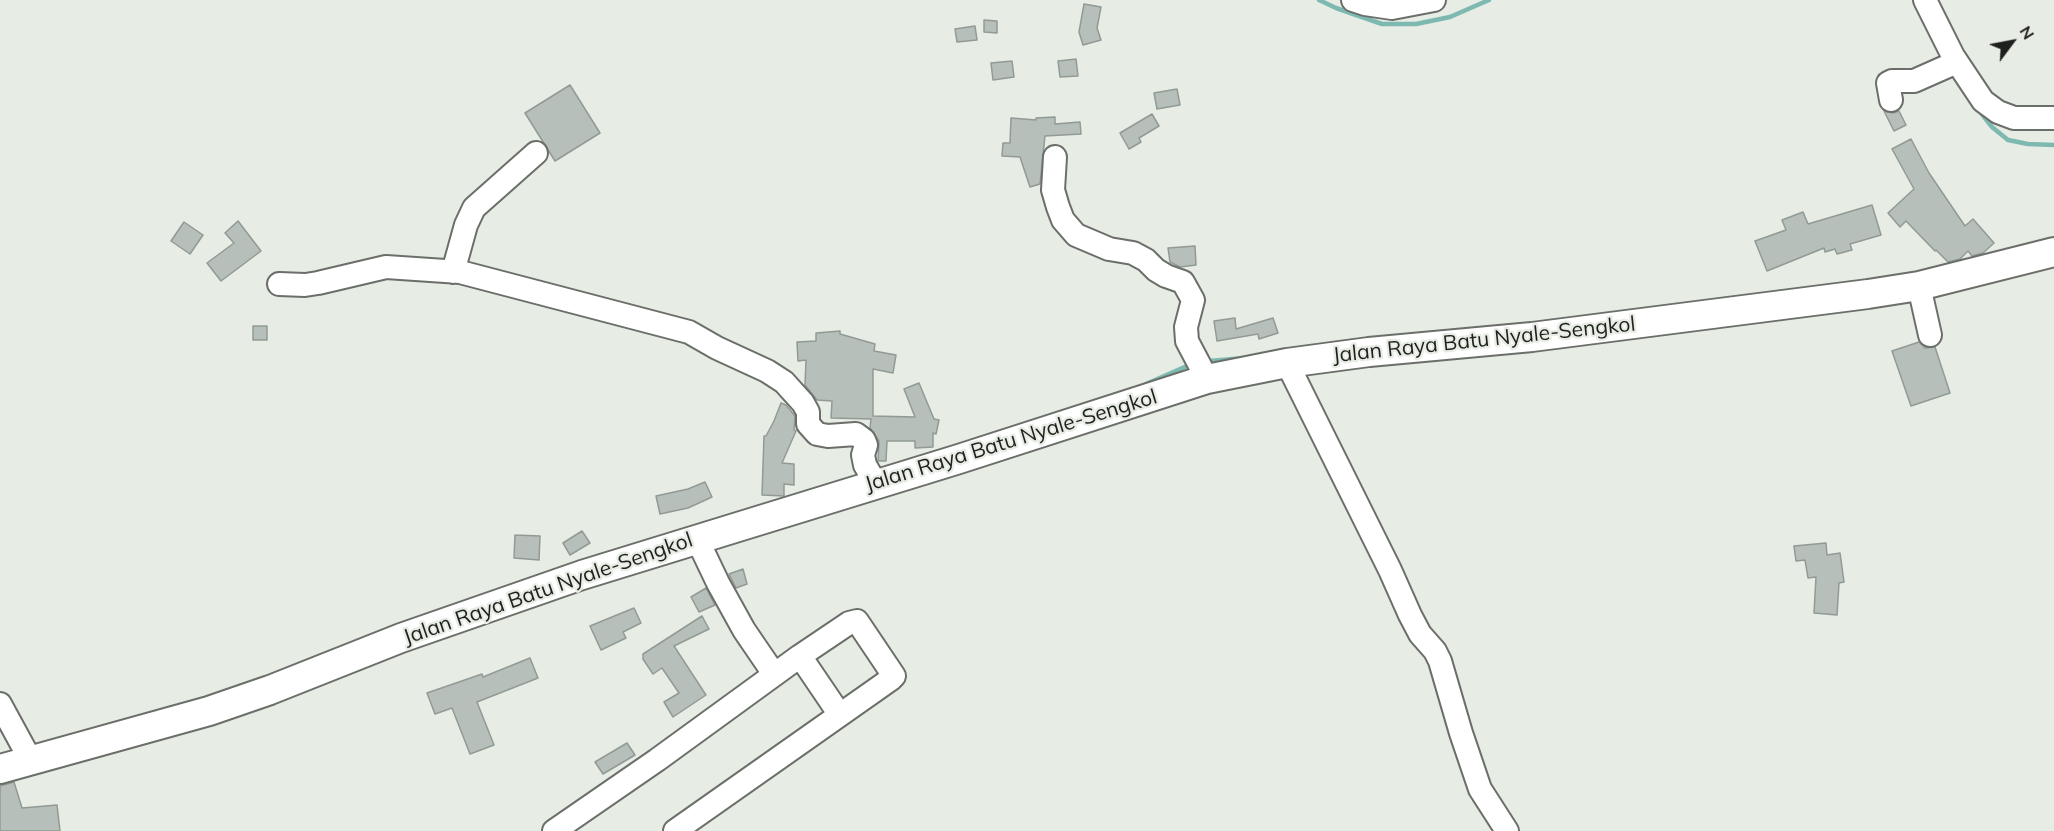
<!DOCTYPE html>
<style>
body{margin:0}
#map{position:relative;width:2054px;height:831px;overflow:hidden;background:#e7ece4;font-family:Mulish,sans-serif}
canvas{display:block}
.north{position:absolute;left:1982px;top:12px;width:60px;height:60px;-webkit-text-stroke:4px #e7ece4;paint-order:stroke;rotate:58deg;font-size:16px;font-weight:700;line-height:24px;text-align:center;color:#1e201d}
.north::after{content:'';display:block;margin:auto;width:21px;height:27px;background:#1e201d;clip-path:polygon(50% 0,100% 100%,50% 72%,0 100%)}
</style>
<div id="map">
<canvas width="2054" height="831"></canvas>
<div class="north">N</div>
</div>
<script>
const ctx = document.querySelector('canvas').getContext('2d');
ctx.lineJoin = 'round';
function poly(rows) {
  const path = new Path2D();
  for (const r of rows) {
    path.moveTo(r[0], r[1]);
    for (let i = 2; i < r.length; i += 2) path.lineTo(r[i], r[i + 1]);
  }
  return path;
}
function strokePath(path, color, width, dash) {
  ctx.strokeStyle = color;
  ctx.lineWidth = width;
  ctx.lineCap = dash ? 'butt' : 'round';
  ctx.setLineDash(dash || []);
  ctx.stroke(path);
}
function fill(path, color) {
  ctx.fillStyle = color;
  ctx.fill(path, 'evenodd');
}
function label(font, color, halo, rows, align = 'center') {
  ctx.font = font + ' Mulish,sans-serif';
  ctx.lineWidth = 4.5;
  ctx.setLineDash([]);
  ctx.textBaseline = 'middle';
  ctx.strokeStyle = halo;
  ctx.fillStyle = color;
  for (const [text, x, y, turn = 0] of rows) {
    ctx.save();
    ctx.translate(x, y);
    ctx.rotate((+turn || 0) * Math.PI / 180);
    ctx.textAlign = isNaN(turn) ? turn : align;
    if (halo) ctx.strokeText(text, 0, 0);
    ctx.fillText(text, 0, 0);
    ctx.restore();
  }
}
const stream = poly([
 [1319,0,1336,8,1382,24,1416,24,1450,17,1489,0],
 [1978,109,1992,127,2008,140,2028,144,2054,145],
 [1209,361,1245,358],
 [1146,384,1187,366]
]);
const building = poly([
 [1084,4,1101,7,1097,28,1101,40,1083,45,1079,32,1084,4],
 [984,20,997,21,997,33,984,32,984,20],
 [975,26,977,40,957,42,955,29,975,26],
 [1076,59,1078,76,1060,77,1058,61,1076,59],
 [1012,61,1014,77,993,80,991,63,1012,61],
 [570,85,600,133,555,161,525,113,570,85],
 [1177,89,1180,105,1157,109,1154,93,1177,89],
 [1884,111,1893,113,1899,111,1906,125,1894,131,1884,111],
 [1152,114,1159,126,1139,138,1141,142,1129,149,1120,133,1152,114],
 [1055,117,1055,124,1080,122,1081,134,1045,136,1040,184,1030,187,1020,157,1002,156,1003,143,1010,143,1011,118,1036,120,1036,118,1055,117],
 [1911,139,1929,173,1965,226,1973,219,1994,243,1983,253,1972,256,1968,251,1960,259,1948,262,1936,250,1935,251,1906,221,1900,227,1888,213,1914,189,1892,149,1911,139],
 [1872,205,1881,235,1850,244,1852,250,1837,254,1835,249,1825,252,1824,248,1767,271,1755,241,1786,230,1782,220,1803,212,1808,224,1872,205],
 [238,221,261,251,221,281,207,263,234,243,225,233,238,221],
 [184,222,203,235,190,254,171,241,184,222],
 [1195,246,1196,265,1180,267,1170,262,1168,248,1195,246],
 [1235,318,1236,329,1273,318,1278,333,1259,339,1258,334,1217,341,1214,321,1235,318],
 [253,326,267,326,267,340,253,340,253,326],
 [840,331,840,334,875,344,874,351,896,355,893,373,873,369,873,416,915,417,904,389,919,383,934,419,939,420,936,434,933,433,933,447,915,448,915,441,887,441,886,461,878,461,879,441,870,428,871,419,831,418,832,401,817,400,805,385,806,360,798,361,797,342,816,341,816,333,840,331],
 [1919,342,1925,348,1935,347,1950,393,1911,406,1892,351,1919,342],
 [781,403,786,405,795,416,794,430,796,431,782,463,794,464,794,485,784,484,784,496,762,495,764,436,766,436,774,421,781,403],
 [705,482,712,497,688,508,660,514,656,496,688,489,705,482],
 [582,531,590,543,570,555,563,543,582,531],
 [515,535,540,536,539,560,514,558,515,535],
 [1826,543,1827,555,1840,553,1844,582,1839,583,1837,615,1814,613,1816,577,1808,578,1805,560,1796,561,1794,546,1826,543],
 [743,569,747,584,736,588,729,574,743,569],
 [706,588,715,605,699,612,691,597,706,588],
 [634,608,641,623,623,632,626,638,601,650,590,626,634,608],
 [702,616,709,629,674,646,706,695,673,717,664,702,679,693,662,668,653,674,643,659,643,654,702,616],
 [530,658,538,678,477,702,494,745,470,754,452,708,435,714,427,693,482,674,483,677,530,658],
 [627,743,635,755,603,774,595,762,627,743],
 [14,782,22,808,57,805,60,831,0,831,0,786,14,782]
]);
const minor = poly([
 [1353,0,1365,4,1392,8,1434,0],
 [1925,0,1953,56,1983,101,1998,112,2014,118,2054,118],
 [1891,100,1888,83,1892,81,1914,81,1957,62],
 [1055,157,1053,190,1058,207,1063,220,1076,235,1109,249,1133,253,1146,260,1156,270,1166,276,1183,282,1193,300,1186,327,1187,341,1207,379],
 [453,272,466,225,474,208,536,153],
 [279,284,305,285,318,283,386,267,460,272,689,332,717,348,767,371,784,382,803,403,808,412,808,424,817,434,828,436,856,434,864,440,866,445,863,455,865,465,876,484],
 [1919,286,1930,335],
 [1287,363,1390,570,1410,615,1420,634,1435,651,1440,661,1461,733,1480,789,1507,831],
 [697,539,718,583,744,630,774,674],
 [800,656,840,715],
 [0,704,31,761],
 [554,831,657,760,800,656,849,623,857,621,894,676,891,679,675,831]
]);
const major = poly([
 [0,769,209,711,270,690,401,638,582,575,959,459,1207,379,1287,363,1369,352,1532,337,1868,294,1919,286,2054,252]
]);
const streetNames = [
 ["Jalan Raya Batu Nyale-Sengkol",1484,340,-6],
 ["Jalan Raya Batu Nyale-Sengkol",1011,441,-17],
 ["Jalan Raya Batu Nyale-Sengkol",548,589,-19]
];
strokePath(stream, '#7db9b0', 4.5);
fill(building, '#b7bfba');
strokePath(building, '#929a95', 1.5);
strokePath(minor, '#6b6f69', 26);
strokePath(major, '#6b6f69', 32);
strokePath(minor, '#fff', 22);
strokePath(major, '#fff', 28);
label('21px', '#1e201d', '#e7ece4', streetNames);
</script>
